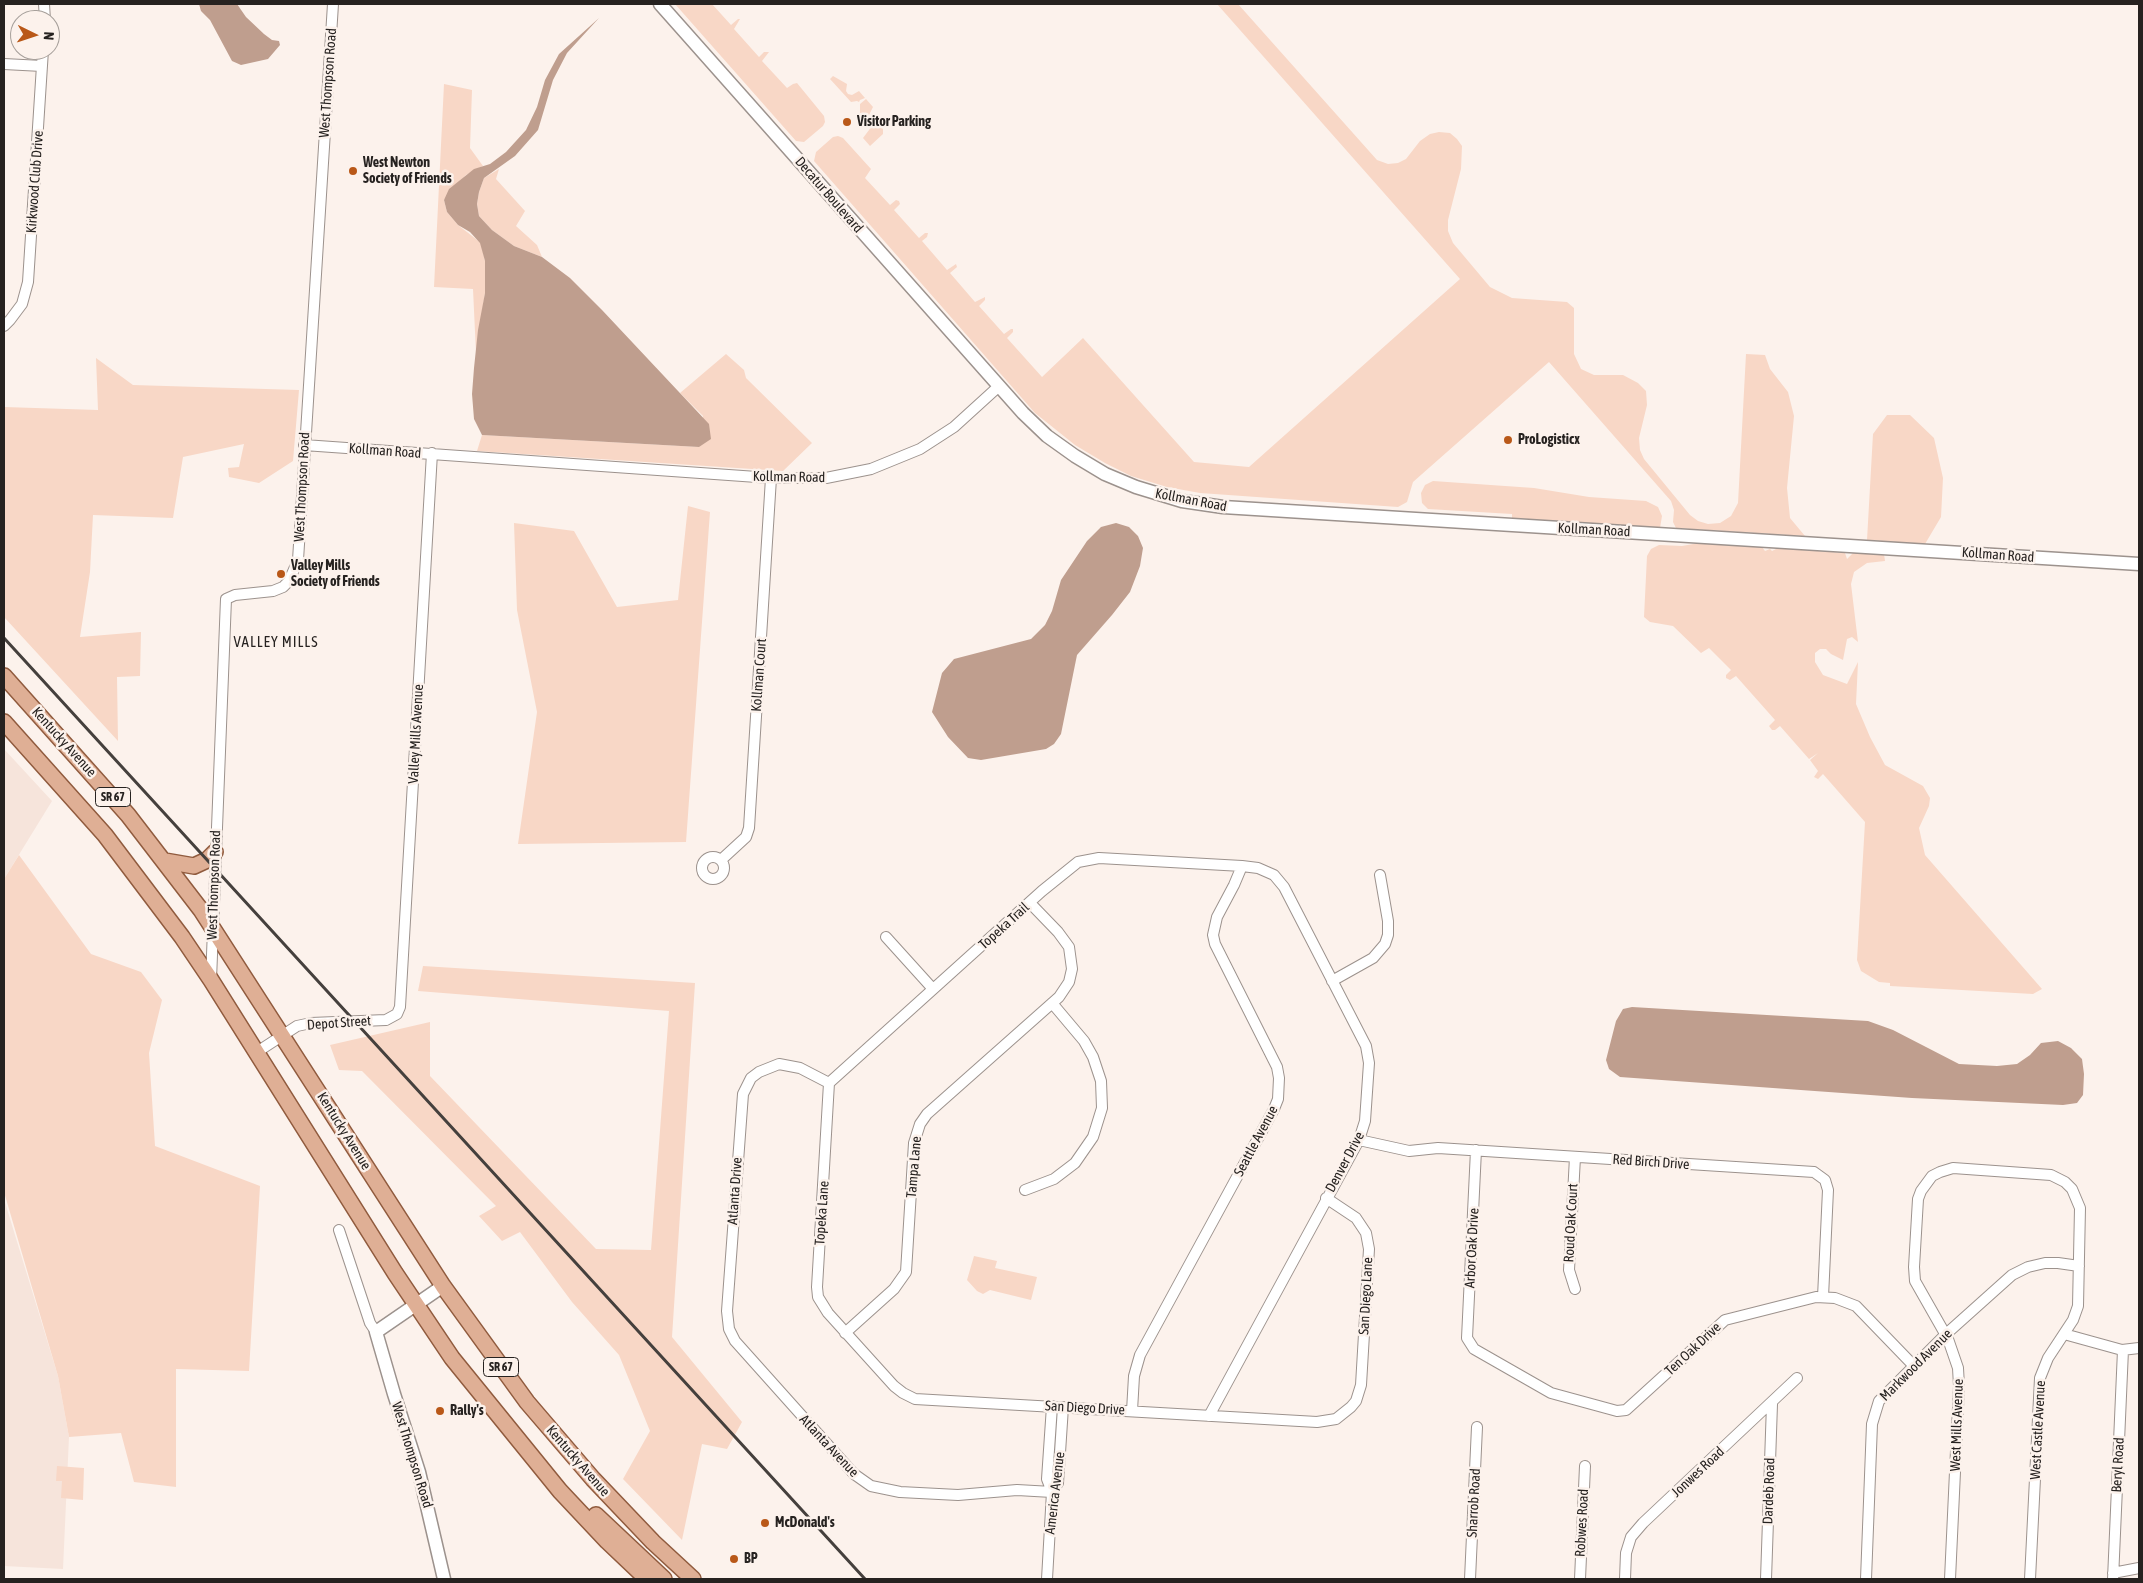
<!DOCTYPE html>
<style>
body{margin:0}
#map{position:relative;width:2143px;height:1583px;overflow:hidden;background:#fcf2ec;font-family:"Asap Condensed",sans-serif}
canvas{display:block}
.frame{position:absolute;inset:0;border:5px solid #262220;pointer-events:none}
.north{position:absolute;left:10px;top:10px;width:50px;height:50px;box-sizing:border-box;background:#fcf2ec;border:1px solid #a69f9a;border-radius:50%;rotate:94deg;font-size:14px;font-weight:700;line-height:20px;text-align:center;color:#262220}
.north::after{content:'';display:block;margin:auto;width:18px;height:22px;background:#b95818;clip-path:polygon(50% 0,100% 100%,50% 72%,0 100%)}
</style>
<div id="map">
<canvas width="2143" height="1583"></canvas>
<div class="frame"></div>
<div class="north">N</div>
</div>
<script>
const ctx = document.querySelector('canvas').getContext('2d');
ctx.lineJoin = 'round';
function fill(path, color) {
  ctx.fillStyle = color;
  ctx.fill(path, 'evenodd');
}
function poly(rows) {
  const path = new Path2D();
  for (const r of rows) {
    if (r.length === 3) {
      path.moveTo(r[0] + r[2], r[1]);
      path.arc(r[0], r[1], r[2], 0, 2 * Math.PI);
      continue;
    }
    path.moveTo(r[0], r[1]);
    for (let i = 2; i < r.length; i += 2) path.lineTo(r[i], r[i + 1]);
  }
  return path;
}
function strokePath(path, color, width, dash) {
  ctx.strokeStyle = color;
  ctx.lineWidth = width;
  ctx.lineCap = dash ? 'butt' : 'round';
  ctx.setLineDash(dash || []);
  ctx.stroke(path);
}
function label(font, color, halo, rows, align = 'center') {
  ctx.font = font + ' "Asap Condensed",sans-serif';
  ctx.lineWidth = 5;
  ctx.setLineDash([]);
  ctx.textBaseline = 'middle';
  ctx.strokeStyle = halo;
  ctx.fillStyle = color;
  for (const [text, x, y, turn = 0] of rows) {
    ctx.save();
    ctx.translate(x, y);
    ctx.rotate((+turn || 0) * Math.PI / 180);
    ctx.textAlign = isNaN(turn) ? turn : align;
    if (halo) ctx.strokeText(text, 0, 0);
    ctx.fillText(text, 0, 0);
    ctx.restore();
  }
}
const built = poly([
 [4,749,52,801,4,879],
 [4,1199,58,1376,69,1437,63,1569,4,1566]
]);
const green = poly([
 [675,4,712,4,731,25,738,19,740,19,734,29,759,57,764,52,769,52,762,61,787,88,793,84,797,83,824,116,825,122,823,126,804,142,796,141],
 [1217,4,1238,4,1377,160,1388,164,1398,163,1406,159,1420,141,1430,134,1439,132,1450,133,1457,139,1462,146,1461,169,1448,220,1448,231,1453,243,1490,287,1512,298,1567,302,1574,308,1574,354,1581,369,1594,375,1623,375,1638,383,1646,391,1647,405,1639,438,1640,450,1644,459,1690,515,1698,521,1708,524,1720,523,1731,516,1738,503,1746,354,1765,355,1770,369,1788,392,1794,416,1787,488,1790,518,1805,536,1676,528,1673,522,1674,510,1671,501,1549,362,1413,482,1407,502,1398,507,1200,493,1167,487,1131,476,1105,463,1075,445,1035,413,814,161,816,152,833,137,838,136,843,138,871,169,865,178,890,205,896,200,899,201,900,204,894,210,919,238,925,233,928,233,927,237,922,241,947,270,956,264,957,267,950,273,975,302,985,297,985,300,979,306,1004,334,1011,329,1013,329,1013,332,1007,338,1042,377,1083,338,1194,462,1249,467,1460,279],
 [833,76,847,84,846,91,848,94,852,95,859,91,865,98,860,100,859,102,857,101,851,102,830,79],
 [444,84,472,90,470,148,483,166,466,175,444,200,447,212,458,225,481,243,485,261,485,293,476,353,473,289,434,287],
 [866,99,873,107,868,117,871,119,878,120,883,129,883,134,870,146,863,138,872,126,860,113,860,104],
 [499,169,496,179,525,211,516,226,537,245,542,257,514,246,492,230,479,216,477,204,479,192,484,178],
 [726,354,744,370,746,378,812,443,783,471,477,451,482,435,699,447,703,416,680,393],
 [96,358,133,385,299,390,293,461,259,483,229,477,228,468,239,467,244,444,183,457,173,518,93,515,90,572,80,637,141,632,140,676,117,677,118,741,4,617,4,407,98,410],
 [1887,415,1910,415,1934,438,1943,478,1941,517,1925,544,1867,540,1873,434],
 [1433,481,1534,488,1589,497,1646,501,1658,507,1662,516,1660,528,1512,520,1512,514,1428,509,1422,503,1421,493,1425,485],
 [688,506,710,512,686,842,518,844,537,712,517,610,514,523,574,531,617,607,678,600],
 [1699,543,1762,547,1765,551,1770,549,1772,551,1778,548,1845,553,1847,559,1853,553,1884,554,1885,561,1867,563,1854,572,1851,584,1858,642,1852,637,1847,639,1843,660,1831,654,1826,649,1820,649,1815,653,1815,662,1823,675,1847,684,1858,662,1856,704,1870,737,1885,765,1923,786,1930,798,1929,806,1919,828,1925,855,2042,989,2033,994,1890,986,1890,983,1879,982,1861,971,1857,960,1865,822,1823,774,1818,779,1814,777,1818,771,1810,760,1818,753,1809,759,1780,726,1775,730,1772,730,1769,726,1775,720,1736,676,1730,680,1726,678,1726,675,1731,670,1709,648,1701,653,1673,626,1650,622,1644,617,1647,556,1651,549,1659,545,1682,546],
 [19,855,91,954,141,972,162,1000,149,1053,155,1146,260,1186,249,1371,176,1369,176,1487,134,1482,121,1433,69,1437,58,1376,4,1192,4,879],
 [423,966,695,983,672,1337,742,1422,727,1449,702,1444,682,1540,623,1479,650,1431,619,1355,572,1302,520,1232,502,1241,479,1216,496,1206,362,1071,339,1070,330,1045,430,1022,430,1076,596,1249,651,1250,669,1011,418,991],
 [974,1256,997,1261,995,1268,1037,1277,1031,1300,990,1290,983,1294,977,1291,967,1280],
 [57,1466,84,1468,83,1500,61,1498,62,1481,56,1481]
]);
const water = poly([
 [199,4,237,4,246,17,264,34,272,40,279,41,280,45,268,59,241,65,232,61,210,20,201,11],
 [599,18,567,53,553,80,538,130,515,156,484,178,479,192,477,204,479,216,492,230,514,246,542,257,570,278,602,310,709,424,711,439,699,447,482,435,474,419,472,394,474,368,478,330,485,293,485,261,480,243,470,232,458,225,447,212,444,200,449,189,474,169,490,164,506,152,526,130,537,107,545,80,559,54],
 [1116,523,1129,527,1138,536,1143,548,1140,566,1130,592,1112,615,1077,655,1061,734,1054,744,1046,749,981,760,968,758,948,737,932,712,942,673,954,659,1031,639,1045,625,1052,611,1061,580,1087,541,1101,527],
 [1632,1007,1868,1021,1893,1030,1959,1064,1997,1066,2017,1064,2030,1055,2041,1043,2058,1041,2071,1048,2082,1059,2084,1074,2083,1095,2077,1103,2063,1105,1912,1098,1620,1077,1609,1069,1606,1060,1616,1021,1623,1009]
]);
const minor = poly([
 [44,4,45,20],
 [4,64,42,66],
 [4,326,10,320,22,304,28,282,43,50],
 [304,445,771,478,826,478,871,469,920,449,954,427,998,387],
 [713,868,11],
 [721,860,746,837,749,828,771,478],
 [886,937,933,989],
 [211,980,226,599,235,595,273,591,283,587,289,581,298,560,333,4],
 [1332,981,1373,958,1385,944,1388,935,1388,921,1380,875],
 [257,1052,297,1026,311,1023,386,1020,397,1014,400,1007,432,453],
 [829,1083,1042,891,1078,862,1099,858,1242,866,1258,868,1274,875,1284,887,1366,1046,1369,1063,1365,1121,1359,1140,1209,1416],
 [829,1083,817,1287,818,1297,828,1313,894,1386,903,1393,915,1399,1317,1422,1336,1419,1351,1407,1356,1401,1361,1385,1369,1249,1366,1233,1356,1218,1326,1198],
 [829,1083,800,1068,779,1064,759,1072,751,1078,743,1094,727,1311,729,1329,735,1341,854,1474,871,1486,900,1492,958,1495,1017,1490,1052,1492],
 [1359,1140,1409,1151,1438,1148,1814,1172,1825,1180,1828,1190,1823,1297],
 [1476,1150,1467,1338,1474,1349,1551,1393,1617,1411,1626,1410,1725,1320,1816,1297,1835,1298,1856,1306,1914,1366],
 [1575,1157,1569,1270,1575,1289],
 [1025,1190,1054,1179,1075,1163,1093,1137,1102,1108,1101,1081,1093,1057,1084,1041,1052,1003],
 [339,1230,370,1323,376,1332],
 [845,1333,894,1289,906,1272,914,1143,920,1124,927,1114,1059,997,1069,982,1072,969,1069,947,1058,932,1030,903],
 [2064,1334,2122,1350,2139,1348],
 [1052,1406,1047,1479,1052,1492],
 [1132,1411,1134,1376,1140,1355,1274,1109,1278,1099,1279,1078,1277,1067,1215,944,1213,935,1217,917,1234,885,1242,866],
 [2113,1573,2139,1568],
 [1047,1579,1052,1492,1058,1483,1063,1407],
 [1470,1579,1477,1427],
 [1580,1579,1585,1466],
 [1625,1579,1626,1553,1631,1537,1643,1523,1797,1378],
 [1766,1579,1772,1404],
 [1866,1579,1872,1424,1879,1401,1945,1335,2012,1275,2028,1267,2045,1263,2058,1263,2079,1266],
 [1950,1579,1959,1386,1958,1368,1948,1339,1915,1281,1914,1267,1918,1199,1921,1191,1932,1176,1940,1172,1953,1168,2051,1175,2065,1182,2072,1189,2080,1208,2078,1306,2073,1320,2048,1358,2040,1378,2030,1579],
 [2113,1579,2123,1350]
]);
const tertiary = poly([
 [660,4,1023,413,1047,436,1075,456,1105,474,1136,487,1182,501,1223,507,2139,564],
 [443,1286,376,1332,394,1394,419,1472,444,1579]
]);
const primary = poly([
 [4,676,128,815,201,910,443,1286,527,1402,593,1479,653,1542,693,1579],
 [4,722,105,835,182,937,211,980,395,1273,452,1358,560,1491,607,1541,647,1579],
 [165,861,194,866,207,860,215,852],
 [596,1515,664,1579]
]);
const rail = poly([
 [4,638,865,1579]
]);
const markers = [
 [847,122,5,"#b95818"],
 [353,171,5,"#b95818"],
 [1508,440,5,"#b95818"],
 [281,574,5,"#b95818"],
 [440,1411,5,"#b95818"],
 [765,1523,5,"#b95818"],
 [734,1559,5,"#b95818"]
];
const shields = [
 [113,797,35],
 [501,1367,35]
];
const shieldNames = [
 ["SR 67",113,797],
 ["SR 67",501,1367]
];
const streetNames = [
 ["West Thompson Road",328,83,-86],
 ["Kirkwood Club Drive",35,182,-86],
 ["Decatur Boulevard",829,195,49],
 ["Kollman Road",385,451,4],
 ["Kollman Road",789,477,1],
 ["West Thompson Road",302,487,-87],
 ["Kollman Road",1191,500,11],
 ["Kollman Road",1594,530,3],
 ["Kollman Road",1998,555,4],
 ["Kollman Court",759,675,-86],
 ["Valley Mills Avenue",416,734,-87],
 ["Kentucky Avenue",64,742,48],
 ["West Thompson Road",214,885,-88],
 ["Topeka Trail",1004,926,-42],
 ["Depot Street",339,1023,-4],
 ["Kentucky Avenue",344,1131,58],
 ["Seattle Avenue",1256,1141,-62],
 ["Denver Drive",1345,1162,-62],
 ["Red Birch Drive",1651,1162,4],
 ["Tampa Lane",914,1167,-85],
 ["Atlanta Drive",735,1191,-86],
 ["Topeka Lane",822,1213,-86],
 ["Roud Oak Court",1571,1223,-87],
 ["Arbor Oak Drive",1472,1248,-87],
 ["San Diego Lane",1366,1296,-87],
 ["Ten Oak Drive",1693,1349,-43],
 ["Markwood Avenue",1916,1365,-45],
 ["San Diego Drive",1085,1408,3],
 ["West Mills Avenue",1957,1425,-88],
 ["West Castle Avenue",2038,1430,-87],
 ["Atlanta Avenue",829,1446,47],
 ["West Thompson Road",412,1455,73],
 ["Kentucky Avenue",578,1461,49],
 ["Beryl Road",2118,1465,-87],
 ["Jonwes Road",1698,1472,-43],
 ["Dardeb Road",1769,1491,-88],
 ["America Avenue",1055,1493,-83],
 ["Sharrob Road",1474,1503,-87],
 ["Robwes Road",1582,1523,-87]
];
const poiNames = [
 ["Visitor Parking",857,122],
 ["West Newton",363,163],
 ["Society of Friends",363,179],
 ["ProLogisticx",1518,440],
 ["Valley Mills",291,566],
 ["Society of Friends",291,582],
 ["Rally's",450,1411],
 ["McDonald's",775,1523],
 ["BP",744,1559]
];
const neighbourhoodNames = [
 ["VALLEY MILLS",276,642]
];
fill(built, '#f6e4db');
fill(green, '#f8d7c6');
fill(water, '#bf9e8e');
strokePath(minor, '#9c928d', 12);
strokePath(tertiary, '#9c928d', 15);
strokePath(primary, '#905b3e', 18);
strokePath(minor, '#fff', 10);
strokePath(tertiary, '#fff', 12);
strokePath(primary, '#dfaf95', 15);
strokePath(rail, '#45403d', 3);
for (const [x, y, r, color] of markers) {
  const dot = new Path2D();
  dot.arc(x, y, r, 0, 2 * Math.PI);
  ctx.fillStyle = color;
  ctx.fill(dot);
  strokePath(dot, '#fcf2ec', 2);
}
for (const [x, y, w] of shields) {
  const box = new Path2D();
  box.roundRect(x - w / 2, y - 9.5, w, 19, 4);
  ctx.fillStyle = '#fcf2ec';
  ctx.fill(box);
  strokePath(box, '#262220', 1);
}
label('bold 12px', '#262220', null, shieldNames);
label('14px', '#262220', '#fcf2ec', streetNames);
label('bold 14px', '#262220', '#fcf2ec', poiNames, 'left');
ctx.letterSpacing = '1px';
label('15px', '#262220', '#fcf2ec', neighbourhoodNames);
ctx.letterSpacing = '0px';
</script>
